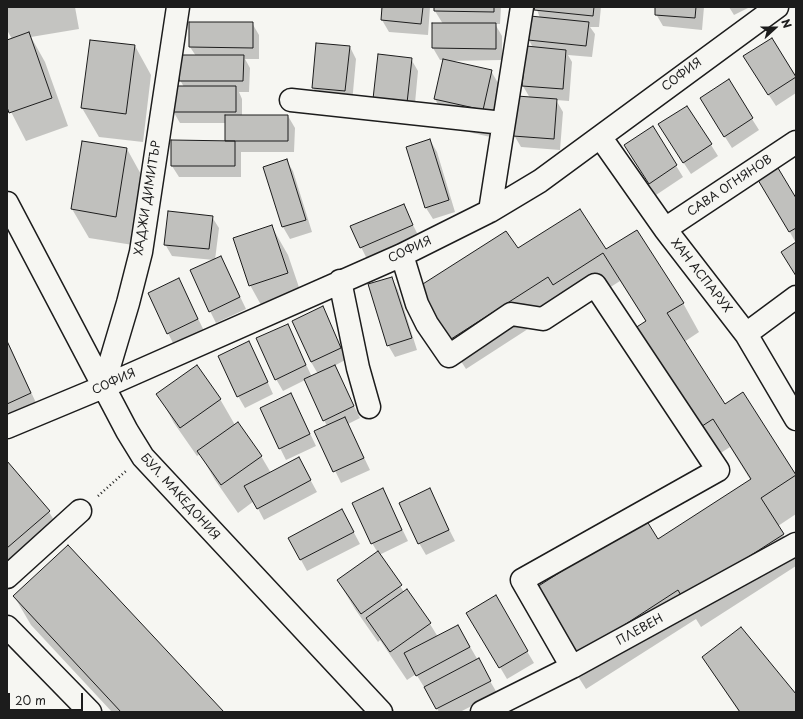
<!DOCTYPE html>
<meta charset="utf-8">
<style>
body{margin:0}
#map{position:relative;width:803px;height:719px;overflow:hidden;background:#f6f6f2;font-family:"Playpen Sans",sans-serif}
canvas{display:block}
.frame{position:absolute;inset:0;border:8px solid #1c1c1c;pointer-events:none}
.north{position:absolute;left:755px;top:8px;width:40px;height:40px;-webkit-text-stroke:3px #f6f6f2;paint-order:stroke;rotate:69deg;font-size:11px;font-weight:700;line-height:16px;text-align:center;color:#1c1c1c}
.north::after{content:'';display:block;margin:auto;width:14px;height:18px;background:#1c1c1c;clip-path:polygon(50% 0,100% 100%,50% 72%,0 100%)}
.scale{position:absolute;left:8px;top:693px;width:75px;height:18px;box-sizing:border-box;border:2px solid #1c1c1c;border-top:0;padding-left:5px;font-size:12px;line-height:14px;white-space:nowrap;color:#1c1c1c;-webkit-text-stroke:3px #f6f6f2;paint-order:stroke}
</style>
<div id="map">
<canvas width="803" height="719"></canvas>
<div class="frame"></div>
<div class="north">N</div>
<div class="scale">20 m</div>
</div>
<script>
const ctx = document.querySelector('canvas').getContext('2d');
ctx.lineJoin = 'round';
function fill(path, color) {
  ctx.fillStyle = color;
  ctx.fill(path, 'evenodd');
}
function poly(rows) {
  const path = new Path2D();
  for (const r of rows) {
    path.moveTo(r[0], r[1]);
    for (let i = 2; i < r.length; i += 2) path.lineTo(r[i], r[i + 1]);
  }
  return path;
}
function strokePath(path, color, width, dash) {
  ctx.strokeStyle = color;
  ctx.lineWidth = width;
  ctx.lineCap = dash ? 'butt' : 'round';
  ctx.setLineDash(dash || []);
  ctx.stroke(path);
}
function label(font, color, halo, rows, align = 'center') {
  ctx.font = font + ' "Playpen Sans",sans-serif';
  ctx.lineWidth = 3;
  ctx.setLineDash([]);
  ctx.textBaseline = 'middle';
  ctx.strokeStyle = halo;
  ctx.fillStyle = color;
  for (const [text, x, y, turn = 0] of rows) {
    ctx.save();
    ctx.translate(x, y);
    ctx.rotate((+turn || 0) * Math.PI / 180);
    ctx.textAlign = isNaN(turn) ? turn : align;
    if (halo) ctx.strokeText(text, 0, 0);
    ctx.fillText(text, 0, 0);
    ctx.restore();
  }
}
const shadow = poly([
 [7,7,75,7,79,29,31,37,45,62,68,126,26,141,7,104,7,41,12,39,7,30],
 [383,7,430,7,428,35,389,32,382,20],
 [435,7,501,7,500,24,495,24,502,36,502,60,447,61,491,71,508,100,499,139,451,128,435,99,444,60,440,60,433,48,433,24,443,24,435,11],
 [536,7,601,7,599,27,590,27,595,34,592,57,568,55,572,62,569,101,556,100,563,112,560,150,521,147,514,135,530,98,523,86,533,48,529,40,540,18],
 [656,7,704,7,702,30,663,26,656,14],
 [729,7,750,7,734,15],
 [190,23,252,23,259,35,259,59,245,59,250,68,249,92,239,92,242,99,242,116,288,116,295,128,294,152,241,152,241,177,179,177,172,166,226,142,226,123,180,123,173,111,184,87,180,80,196,56,190,47],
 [772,39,796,76,796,93,776,106,751,68],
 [135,46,151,75,143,142,99,137,82,108],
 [350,47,356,59,352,103,319,99,313,87],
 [411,59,418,71,414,114,381,111],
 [728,81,759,130,732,148,708,110],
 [687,107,718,156,691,174,666,136],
 [653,128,683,177,656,195,632,157],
 [430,140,437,152,455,212,433,219,426,208,407,148],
 [127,149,143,178,133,245,89,238,72,209],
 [286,160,293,171,312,232,290,239,283,227,264,167],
 [760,180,796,200,796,243],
 [403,205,419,237,367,259,351,227],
 [212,217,219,228,215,260,221,257,246,309,216,323,210,311,214,260,172,256,165,244],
 [272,227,288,255,304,302,266,314,250,285],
 [517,250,606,251,683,303,699,332,684,342,724,405,743,393,796,475,796,514,778,526,796,557,796,566,701,627,696,619,586,689,544,623,751,481,730,447,713,458,646,322,620,281,570,313,565,305,466,369,433,318],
 [392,278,398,290,417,350,395,357,388,345],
 [185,291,204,331,174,345,168,333],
 [322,308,347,359,334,366,360,418,348,424,370,470,341,483,316,431,327,426,305,380,283,391,276,379,287,325,312,377,318,374,311,362],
 [7,340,37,405,11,416,7,410],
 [255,354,273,394,245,408,238,396],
 [158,394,220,399,235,425,261,456,271,473,305,470,317,492,264,520,254,501,238,513,215,480,200,454,197,456,174,423],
 [297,406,316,446,286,460,280,448],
 [7,462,49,512,66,540,7,590],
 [383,490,408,541,379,555,404,592,430,624,438,637,465,638,497,693,460,712,439,712,425,686,424,687,416,674,407,680,380,640,378,642,355,609,338,581,378,553,372,543],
 [429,490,455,541,426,555,419,543],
 [342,510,360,544,307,571,289,538],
 [14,596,223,712,112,712,31,625],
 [495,597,534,663,507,679,468,613],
 [703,658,796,696,796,712,739,712]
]);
const building = poly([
 [382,7,423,7,421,24,381,20,382,7],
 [434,7,494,7,494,12,434,11,434,7],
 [535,7,594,7,593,16,534,10,535,7],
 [655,7,696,7,695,18,655,15,655,7],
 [530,16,589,22,586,46,528,40,530,16],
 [189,22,253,22,253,48,189,47,189,22],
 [432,23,496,23,496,49,432,48,432,23],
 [29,32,52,98,9,113,7,107,7,40,29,32],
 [772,38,796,77,768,95,743,56,772,38],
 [90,40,135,45,126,114,81,108,90,40],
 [316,43,350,46,345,91,312,88,316,43],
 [526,46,566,50,563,89,522,86,526,46],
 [378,54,412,58,407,103,373,99,378,54],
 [179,55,244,55,243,81,179,81,179,55],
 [443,59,492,70,483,110,434,99,443,59],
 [729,79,753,118,724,137,700,98,729,79],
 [172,86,236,86,236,112,172,112,172,86],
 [517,96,557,99,554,139,513,136,517,96],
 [687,106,712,144,683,163,658,124,687,106],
 [225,115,288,115,288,141,225,141,225,115],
 [653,126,677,165,649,184,624,145,653,126],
 [430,139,449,200,425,208,406,147,430,139],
 [171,140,235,141,235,166,171,166,171,140],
 [82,141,127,148,116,217,71,209,82,141],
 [287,159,306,220,282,227,263,167,287,159],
 [778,168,796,198,796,228,789,232,758,180,778,168],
 [404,204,413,225,360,248,350,226,404,204],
 [580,209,606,249,637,230,684,303,667,313,725,404,743,392,796,475,761,498,784,534,683,599,678,590,569,661,526,594,645,518,658,539,751,479,713,419,696,430,632,330,646,321,603,253,553,285,548,277,448,341,415,289,506,231,518,248,580,209],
 [168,211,213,216,209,249,164,245,168,211],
 [272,225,288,273,249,286,233,238,272,225],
 [796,242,796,276,781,252,796,242],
 [221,256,240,297,209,312,190,270,221,256],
 [392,277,412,338,387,346,368,284,392,277],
 [179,278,198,319,167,334,148,293,179,278],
 [323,306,341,348,311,362,292,321,323,306],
 [288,324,306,365,275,380,256,338,288,324],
 [7,341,31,393,7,404,7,341],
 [249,341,268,382,237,397,218,356,249,341],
 [197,365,221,399,180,428,156,394,197,365],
 [335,365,354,406,323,421,304,379,335,365],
 [291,393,310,434,279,449,260,408,291,393],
 [345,417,364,458,333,472,314,431,345,417],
 [238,422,262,456,221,485,197,451,238,422],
 [299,457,311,480,257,509,244,486,299,457],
 [7,461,50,511,7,548,7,461],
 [383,488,402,530,371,544,352,503,383,488],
 [430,488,449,530,418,544,399,503,430,488],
 [342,509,354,532,300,560,288,538,342,509],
 [68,545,224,712,121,712,13,596,68,545],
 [378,551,402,585,361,614,337,580,378,551],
 [407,589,431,623,390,652,366,618,407,589],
 [496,595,528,651,499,668,466,613,496,595],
 [458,625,470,647,416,676,404,653,458,625],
 [741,627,796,694,796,712,740,712,702,657,741,627],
 [479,658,491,681,436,709,424,687,479,658]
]);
const path = poly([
 [98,496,126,471]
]);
const minor = poly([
 [291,100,503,123],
 [601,138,665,229,746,334,796,419],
 [7,203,127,431,143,457,381,712],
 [490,211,522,7],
 [665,229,796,142],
 [402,255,417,304,427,324,449,356,511,314,543,319,595,285,718,470,522,580,572,667],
 [340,281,358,368,369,407],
 [746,334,796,297],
 [103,387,128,303,141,252,178,7],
 [7,427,103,387,402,255,490,211,540,181,777,7],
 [7,577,80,511],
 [7,627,90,712],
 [482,712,572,667,796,544]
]);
const streetNames = [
 ["СОФИЯ",682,75,-37],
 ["САВА ОГНЯНОВ",730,186,-34],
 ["ХАДЖИ ДИМИТЪР",148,198,-81],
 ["СОФИЯ",410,250,-25],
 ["ХАН АСПАРУХ",701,276,52],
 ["СОФИЯ",114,382,-24],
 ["БУЛ. МАКЕДОНИЯ",180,497,48],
 ["ПЛЕВЕН",640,630,-29]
];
fill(shadow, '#0003');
fill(building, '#c0c0bd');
strokePath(building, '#1c1c1c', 1);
strokePath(minor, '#1c1c1c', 25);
strokePath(path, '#1c1c1c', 2.5, [1, 3]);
strokePath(minor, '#f6f6f2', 22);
label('12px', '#1c1c1c', '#f6f6f2', streetNames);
</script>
